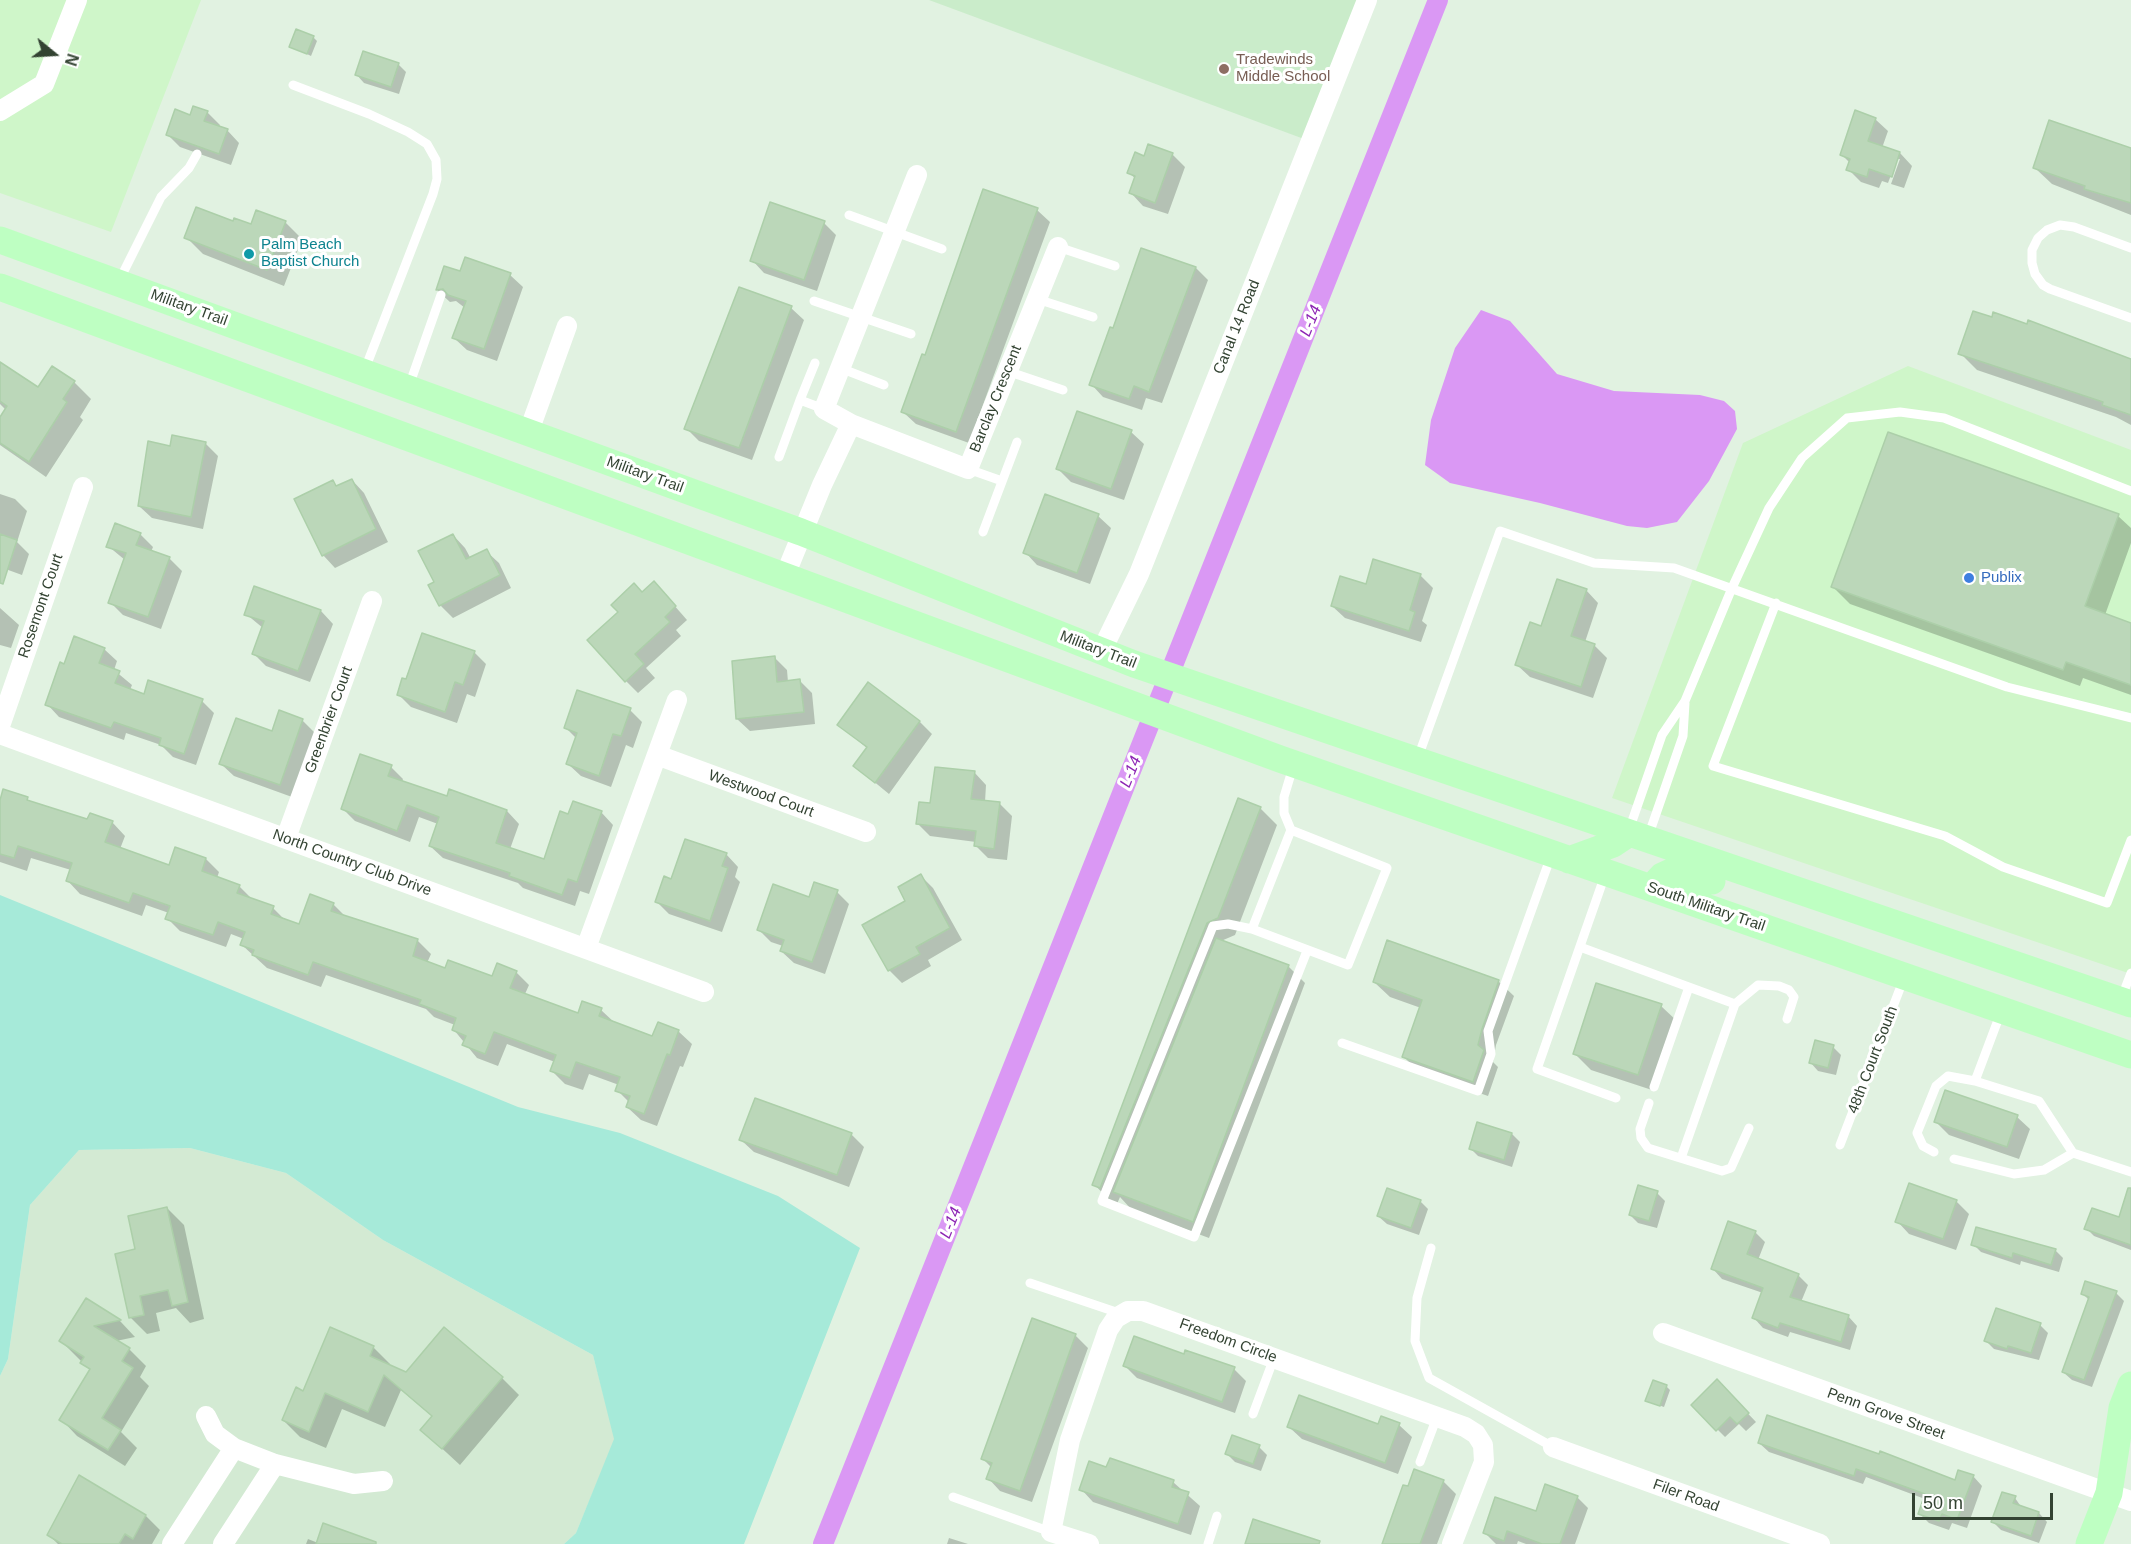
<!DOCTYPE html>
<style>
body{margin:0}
#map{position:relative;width:2131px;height:1544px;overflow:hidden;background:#e1f2e1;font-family:Helvetica,sans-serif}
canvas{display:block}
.north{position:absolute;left:24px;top:24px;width:60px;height:60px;-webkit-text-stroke:4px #fff;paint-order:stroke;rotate:108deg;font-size:16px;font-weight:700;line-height:24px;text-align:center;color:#334332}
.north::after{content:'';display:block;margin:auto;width:21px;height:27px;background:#334332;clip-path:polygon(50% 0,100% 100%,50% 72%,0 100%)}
.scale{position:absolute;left:1912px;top:1493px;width:141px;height:27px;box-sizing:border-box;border:3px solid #334332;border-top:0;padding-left:8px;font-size:18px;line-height:21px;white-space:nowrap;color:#334332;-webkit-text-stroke:4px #fff;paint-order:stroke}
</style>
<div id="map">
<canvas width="2131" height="1544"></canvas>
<div class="north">N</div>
<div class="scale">50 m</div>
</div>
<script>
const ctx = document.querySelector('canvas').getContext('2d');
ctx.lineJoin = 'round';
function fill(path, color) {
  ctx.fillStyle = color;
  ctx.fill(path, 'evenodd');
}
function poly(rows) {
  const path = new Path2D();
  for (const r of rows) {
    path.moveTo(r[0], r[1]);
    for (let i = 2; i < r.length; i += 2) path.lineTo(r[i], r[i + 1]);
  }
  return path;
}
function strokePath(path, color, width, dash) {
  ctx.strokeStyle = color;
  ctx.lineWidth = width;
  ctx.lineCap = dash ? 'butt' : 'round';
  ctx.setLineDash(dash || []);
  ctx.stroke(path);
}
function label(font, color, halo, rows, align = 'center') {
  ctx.font = font + ' Helvetica,sans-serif';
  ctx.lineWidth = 6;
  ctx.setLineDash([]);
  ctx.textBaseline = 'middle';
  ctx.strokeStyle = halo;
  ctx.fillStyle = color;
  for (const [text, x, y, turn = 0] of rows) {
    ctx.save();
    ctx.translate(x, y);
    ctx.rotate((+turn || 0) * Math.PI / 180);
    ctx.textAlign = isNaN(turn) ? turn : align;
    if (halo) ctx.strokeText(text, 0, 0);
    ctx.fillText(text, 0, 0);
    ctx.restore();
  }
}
const residential = poly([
 [190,1148,286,1173,383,1240,593,1355,615,1439,576,1533,564,1544,0,1544,0,1376,8,1359,30,1205,79,1150]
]);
const commercial = poly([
 [0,0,201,0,111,232,0,193],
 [1908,366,2131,450,2131,974,1612,798,1743,443]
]);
const education = poly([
 [929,0,1359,0,1304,139]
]);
const green = poly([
 [0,895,518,1107,620,1133,778,1196,860,1248,744,1544,564,1544,576,1533,614,1439,593,1355,383,1240,286,1173,190,1148,79,1150,30,1205,8,1359,0,1376]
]);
const water = poly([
 [1481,310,1510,321,1557,374,1614,391,1700,395,1724,401,1735,411,1737,429,1709,481,1677,522,1647,528,1627,526,1540,503,1450,483,1425,465,1431,420,1455,348]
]);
const shadow = poly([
 [313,37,317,41,311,56,291,46],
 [398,64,406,72,399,94,364,83,356,74],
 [207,112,220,125,219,128,227,130,239,143,231,165,180,147,167,134,191,117],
 [1875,119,1888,131,1882,148,1900,153,1912,166,1904,188,1891,184,1900,159,1897,159,1888,183,1882,181,1879,188,1861,182,1848,169,1850,163,1842,155],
 [2131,150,2131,215,2052,184,2035,168],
 [1172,154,1185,167,1168,214,1143,206,1131,193,1136,179,1129,173,1145,158],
 [1037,210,1050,222,969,443,916,424,903,412,926,357],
 [285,222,302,239,284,286,203,254,186,237,233,223,252,226],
 [824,223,836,235,817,291,764,273,752,260],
 [445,267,461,273,510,275,523,287,497,361,467,350,454,338,465,308,456,301,450,302,437,290],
 [1196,268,1208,280,1162,403,1146,398,1142,410,1103,397,1091,384,1114,330],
 [740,288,791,308,804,320,752,460,699,441,686,428],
 [1960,353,2131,360,2131,425,2116,417,1977,370],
 [0,371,38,389,74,382,91,399,80,417,83,420,46,477,0,445,0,419,6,410,0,404],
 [1131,432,1144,444,1124,500,1071,482,1058,469],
 [205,443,218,456,203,529,152,518,139,506,171,448],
 [352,480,364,493,388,542,335,568,323,555,333,482,338,487],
 [0,494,15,499,27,511,17,542,29,554,22,575,0,567],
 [1098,516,1111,528,1090,584,1037,565,1025,552],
 [2118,516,2131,528,2131,543,2105,615,2131,624,2131,695,2083,678,2080,686,1850,604,1833,587],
 [140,534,153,547,151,552,169,558,182,571,161,629,123,615,110,602,125,560,108,546],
 [453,535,465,548,471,559,486,551,499,563,511,588,453,618,441,606,430,585,436,582],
 [1420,575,1433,588,1422,621,1427,625,1421,642,1345,618,1332,606,1367,586],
 [255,588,321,611,333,624,310,682,266,666,254,654,263,628,246,614],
 [1586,590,1598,603,1585,642,1594,645,1607,658,1593,698,1530,677,1517,665,1542,628],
 [643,593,666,596,687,620,676,630,681,636,646,668,655,678,638,693,626,681],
 [0,608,19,625,11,648,0,645],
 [423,635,474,652,486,664,475,697,467,694,457,723,411,707,399,695],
 [104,649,117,661,114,670,132,685,130,690,144,696,202,701,214,713,196,765,173,757,161,745,126,733,124,740,59,717,47,704,65,665],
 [774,657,787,670,788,682,800,681,812,693,815,724,750,731,737,719],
 [868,684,920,722,932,734,889,794,855,766,868,749,839,725],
 [630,710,642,722,633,748,626,745,611,787,581,776,568,764,577,739,566,728],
 [302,720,315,733,292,797,234,776,221,764,273,733],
 [391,767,403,779,402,782,447,798,450,791,507,811,519,824,510,849,544,861,569,816,601,812,613,825,589,894,580,891,575,906,523,888,518,883,443,858,430,846,438,824,419,817,410,842,355,821,342,808],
 [974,772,986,785,985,802,999,803,1012,816,1007,860,988,858,976,846,976,842,930,836,918,824,932,804],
 [27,799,32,803,88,821,112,822,125,836,120,849,170,867,176,849,206,859,219,872,217,878,239,886,252,899,273,908,286,921,300,926,333,904,347,918,418,941,431,954,427,963,446,970,493,978,516,972,529,985,525,994,579,1015,601,1010,615,1023,653,1038,678,1031,692,1044,683,1067,680,1066,657,1126,641,1120,627,1107,629,1102,617,1090,619,1085,589,1074,583,1090,565,1084,552,1071,555,1062,507,1044,498,1066,477,1058,454,1030,455,1025,434,1017,426,1009,326,975,321,987,267,968,242,945,244,939,231,934,226,947,180,931,167,918,169,913,146,905,142,916,80,894,67,880,71,870,31,858,27,871,0,862,0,805],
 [1239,800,1260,808,1277,825,1235,935,1221,941,1288,966,1305,983,1209,1238,1131,1209,1120,1197,1117,1204,1110,1201,1094,1184],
 [726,854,738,867,735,877,740,882,722,932,669,914,656,901,672,881],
 [921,876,933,888,962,940,928,960,931,966,902,983,889,970,907,901],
 [837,892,849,904,825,974,794,963,781,951,783,946,771,942,759,930,810,899],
 [1498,981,1514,996,1496,1045,1493,1062,1498,1067,1488,1096,1419,1072,1404,1057,1421,1008,1390,997,1374,982],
 [1661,1006,1678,1022,1655,1091,1591,1070,1574,1053],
 [1833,1047,1841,1055,1836,1075,1818,1071,1810,1062],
 [2017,1117,2030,1129,2019,1159,1949,1135,1936,1122],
 [851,1134,864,1147,849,1187,754,1152,741,1140],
 [1512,1134,1520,1142,1512,1167,1478,1156,1470,1148],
 [1657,1193,1665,1201,1657,1228,1638,1223,1630,1215],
 [1420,1201,1428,1209,1419,1235,1387,1224,1378,1216],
 [1956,1201,1969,1214,1956,1250,1909,1234,1897,1221],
 [167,1208,184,1225,204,1319,190,1323,176,1308,156,1313,160,1331,147,1334,130,1317,137,1250],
 [2131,1213,2131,1250,2094,1236,2086,1228],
 [1755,1232,1765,1242,1758,1260,1798,1275,1808,1285,1801,1302,1848,1316,1857,1326,1850,1350,1790,1332,1788,1337,1763,1328,1754,1318,1763,1293,1722,1279,1713,1269],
 [1973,1244,2055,1250,2063,1258,2059,1272,2021,1261,2020,1265,1981,1252],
 [2116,1293,2124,1301,2092,1387,2072,1380,2063,1372,2089,1300,2083,1294],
 [87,1300,120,1321,135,1337,116,1341,129,1349,146,1366,140,1377,149,1386,121,1432,137,1448,125,1466,77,1436,61,1419,91,1371,61,1341],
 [2040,1325,2048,1333,2039,1360,1994,1349,1986,1341],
 [1075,1335,1088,1348,1032,1502,1000,1491,988,1478,992,1468,982,1458],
 [373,1347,390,1364,389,1366,406,1374,502,1378,519,1395,460,1465,422,1430,433,1417,401,1390,385,1427,342,1409,326,1448,300,1437,283,1420,304,1393],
 [1185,1356,1234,1369,1246,1381,1235,1413,1137,1378,1125,1366],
 [1717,1381,1756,1422,1746,1431,1739,1424,1725,1437,1693,1405],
 [1666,1386,1670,1390,1664,1407,1647,1401],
 [1399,1425,1412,1437,1398,1474,1302,1439,1289,1427],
 [1759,1443,1956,1482,1973,1476,1982,1486,1967,1528,1952,1523,1949,1530,1929,1523,1920,1514,1925,1499,1866,1477,1863,1484,1769,1452],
 [1259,1447,1267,1455,1261,1471,1235,1462,1227,1454],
 [1107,1469,1173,1482,1200,1506,1191,1535,1093,1502,1081,1489],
 [80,1478,146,1516,160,1530,152,1544,58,1544,49,1535],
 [1443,1481,1456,1494,1437,1544,1383,1544,1409,1488],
 [1577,1497,1588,1508,1575,1544,1526,1544,1518,1541,1517,1544,1496,1544,1485,1533],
 [2015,1498,2022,1508,2039,1513,2047,1522,2039,1543,2001,1530,1993,1522],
 [949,1538,968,1544,947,1544],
 [308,1539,318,1543,375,1544,306,1544]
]);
const canal = poly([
 [823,1544,1438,0]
]);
const building = poly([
 [296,29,314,36,307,54,289,47,296,29],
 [363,51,399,63,391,87,355,75,363,51],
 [193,106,208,111,204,121,228,129,219,154,166,135,175,109,190,115,193,106],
 [1855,110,1876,118,1868,141,1900,152,1892,177,1869,169,1867,177,1846,170,1850,159,1840,155,1855,110],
 [2049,120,2131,148,2131,203,2084,189,2085,186,2033,168,2049,120],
 [1148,144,1173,153,1155,203,1129,193,1135,176,1127,173,1135,152,1144,156,1148,144],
 [983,189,1038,208,956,432,901,412,922,354,925,355,983,189],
 [770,202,825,221,804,280,750,261,770,202],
 [196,207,233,221,234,218,251,224,256,210,286,221,267,270,184,238,196,207],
 [1141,248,1196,267,1149,392,1134,386,1129,399,1089,385,1110,327,1113,328,1141,248],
 [465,257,511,273,484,349,452,338,466,301,448,295,443,289,436,290,444,266,460,271,465,257],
 [739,287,792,306,739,448,684,429,739,287],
 [1973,311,1992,317,1993,312,2027,324,2028,320,2131,359,2131,415,2102,405,2103,402,1958,354,1973,311],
 [0,362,38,387,52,366,75,381,63,399,67,402,29,462,0,443,0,417,7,406,0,401,0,362],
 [1077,411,1132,430,1111,489,1056,469,1077,411],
 [1888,432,2119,514,2085,606,2131,623,2131,685,2066,662,2063,670,1831,587,1888,432],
 [172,435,206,442,191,517,138,506,148,441,170,446,172,435],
 [352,479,376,529,322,556,294,499,333,480,336,486,352,479],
 [1045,494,1099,514,1077,573,1023,553,1045,494],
 [115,523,141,533,136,545,170,557,148,617,108,603,126,553,106,547,115,523],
 [0,534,17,540,3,584,0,583,0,534],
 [453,534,466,559,487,549,500,575,439,606,428,585,434,582,418,551,453,534],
 [1373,559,1421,574,1410,610,1415,612,1409,631,1331,606,1340,576,1366,584,1373,559],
 [1557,579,1587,589,1571,636,1595,644,1581,687,1515,665,1530,622,1541,626,1557,579],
 [654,581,676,606,665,617,670,622,635,654,644,664,625,682,587,640,618,612,611,605,634,583,642,592,654,581],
 [254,586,321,610,298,671,252,654,264,621,244,615,254,586],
 [422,633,475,651,463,685,455,682,445,712,397,695,402,678,406,679,422,633],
 [74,636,105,648,99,663,120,671,115,683,144,694,148,680,203,699,184,754,159,745,161,738,114,722,111,728,45,705,60,662,64,664,74,636],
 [775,656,777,682,800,679,804,712,736,719,732,661,775,656],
 [868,682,920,721,875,783,853,766,867,747,837,725,868,682],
 [577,690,631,708,621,736,613,734,599,776,566,764,577,733,564,728,577,690],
 [279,710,303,719,280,785,219,764,236,718,272,731,279,710],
 [360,754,392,765,388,776,447,796,449,789,507,810,496,843,544,859,560,811,568,814,573,801,602,811,577,882,568,879,562,895,509,876,510,873,429,846,439,817,407,805,397,831,341,809,360,754],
 [935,767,975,771,971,799,1000,802,994,849,974,846,976,831,916,824,919,802,930,803,935,767],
 [3,789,28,797,27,800,87,819,90,813,113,821,105,842,169,865,175,847,206,858,202,871,240,885,237,893,274,906,271,914,299,924,310,894,334,903,331,911,418,939,413,956,445,968,448,960,492,976,497,963,517,971,510,988,578,1013,582,1001,602,1008,599,1016,652,1036,658,1022,679,1030,670,1055,667,1054,644,1114,626,1107,630,1096,615,1091,620,1077,576,1062,570,1078,550,1071,556,1055,494,1032,485,1054,462,1045,466,1036,452,1030,456,1018,419,1004,421,1000,313,962,308,975,252,955,254,950,240,945,245,932,218,922,213,935,165,919,170,906,133,893,129,903,66,881,72,863,18,846,14,858,0,854,0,800,3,789],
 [1238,798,1261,807,1218,918,1207,923,1100,1188,1092,1185,1238,798],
 [685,839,727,853,722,866,728,868,710,921,655,902,664,876,671,879,685,839],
 [921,874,950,928,916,947,920,954,888,971,862,925,905,901,898,887,921,874],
 [814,882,838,890,812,962,780,951,784,940,757,930,773,884,809,897,814,882],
 [1216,938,1289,965,1193,1222,1113,1192,1216,938],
 [1387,940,1499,980,1482,1029,1478,1045,1484,1050,1473,1082,1402,1057,1422,1000,1373,982,1387,940],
 [1596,983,1662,1004,1638,1075,1573,1054,1596,983],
 [1815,1040,1834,1045,1828,1068,1809,1063,1815,1040],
 [1945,1090,2018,1115,2007,1147,1934,1122,1945,1090],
 [755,1098,852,1133,837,1175,739,1140,755,1098],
 [1477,1122,1512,1133,1504,1160,1469,1149,1477,1122],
 [1909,1183,1957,1200,1943,1239,1895,1222,1909,1183],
 [1638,1185,1658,1191,1649,1221,1629,1215,1638,1185],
 [1387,1188,1421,1200,1411,1228,1377,1216,1387,1188],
 [2128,1188,2131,1188,2131,1245,2084,1229,2092,1208,2119,1217,2128,1188],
 [167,1207,188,1302,172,1306,168,1290,140,1296,144,1315,129,1318,115,1254,135,1249,128,1216,167,1207],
 [1728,1221,1756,1231,1747,1254,1799,1274,1790,1297,1849,1315,1841,1342,1780,1323,1778,1328,1752,1318,1763,1288,1711,1269,1728,1221],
 [1976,1227,2056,1249,2051,1265,2013,1253,2012,1258,1971,1245,1976,1227],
 [2085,1281,2117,1291,2084,1380,2062,1372,2089,1297,2081,1294,2085,1281],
 [86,1298,121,1320,94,1326,130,1348,122,1361,133,1368,102,1418,121,1430,108,1450,59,1420,90,1369,80,1363,84,1357,59,1341,86,1298],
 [1996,1308,2041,1323,2031,1353,2008,1346,2007,1349,1984,1341,1996,1308],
 [1032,1318,1076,1334,1020,1491,986,1479,992,1463,981,1459,1032,1318],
 [330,1327,374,1346,370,1356,406,1372,444,1327,503,1377,442,1449,420,1430,432,1416,384,1375,368,1412,325,1393,309,1432,282,1420,296,1387,303,1391,330,1327],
 [1134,1336,1184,1354,1185,1350,1235,1367,1222,1402,1123,1366,1134,1336],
 [1717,1379,1749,1413,1737,1424,1730,1417,1716,1431,1691,1405,1717,1379],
 [1653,1380,1667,1385,1660,1406,1645,1401,1653,1380],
 [1299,1395,1378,1424,1381,1416,1400,1423,1385,1463,1287,1427,1299,1395],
 [1767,1415,1879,1454,1880,1451,1955,1480,1958,1470,1974,1475,1957,1520,1942,1514,1939,1521,1918,1514,1925,1494,1856,1469,1854,1476,1758,1443,1767,1415],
 [1232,1435,1260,1445,1253,1464,1225,1454,1232,1435],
 [1110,1458,1174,1480,1172,1487,1189,1492,1178,1524,1079,1490,1089,1461,1106,1467,1110,1458],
 [1414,1469,1444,1480,1420,1544,1382,1544,1403,1485,1408,1486,1414,1469],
 [79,1475,146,1515,133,1539,125,1534,119,1544,62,1544,47,1535,79,1475],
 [1545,1484,1578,1496,1560,1544,1542,1544,1507,1531,1504,1541,1483,1533,1495,1497,1536,1511,1545,1484],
 [2002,1492,2016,1496,2013,1503,2039,1512,2031,1536,1991,1522,2002,1492],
 [1253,1519,1320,1541,1319,1544,1245,1544,1253,1519],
 [323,1523,376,1542,376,1544,316,1544,323,1523]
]);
const lane = poly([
 [293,85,369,114,408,132,427,144,436,160,437,179,433,194,365,369],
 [849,215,942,249],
 [1058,247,1115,266],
 [2131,248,2074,227,2060,225,2047,230,2038,238,2032,250,2032,263,2035,274,2043,285,2050,289,2131,318],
 [119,281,161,197,189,168,197,154],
 [1037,299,1093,317],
 [814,301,911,334],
 [840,368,884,385],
 [1007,371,1063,390],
 [409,386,441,295],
 [800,400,815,363],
 [779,457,800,400,824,409],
 [968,469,1002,481],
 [983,532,1017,442],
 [1776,603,1713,766,1945,836,2003,867,2107,903,2131,840],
 [1417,760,1500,531,1594,563,1674,568,2007,687,2131,718],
 [1293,767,1284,797,1284,813,1291,830,1387,868,1348,965,1252,929,1228,924,1213,926,1102,1201,1194,1237,1307,951],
 [1629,830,1662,735,1685,701,1732,588,1769,508,1802,458,1847,418,1900,412,1944,418,2131,491],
 [1648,837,1683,736,1685,703],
 [1605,875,1537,1069,1616,1098],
 [1252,929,1291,830],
 [1580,947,1735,1004,1681,1158],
 [2121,999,2131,973],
 [1735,1004,1758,985,1779,986,1789,990,1794,997,1787,1019],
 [2001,1012,1975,1081,2039,1101,2073,1153,2131,1172],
 [1342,1043,1478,1091,1491,1054,1488,1031,1551,856],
 [1654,1087,1689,987],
 [1649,1103,1640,1129,1641,1138,1648,1148,1722,1171,1731,1168,1749,1128],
 [1840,1145,1904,978],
 [1934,1152,1923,1146,1917,1133,1936,1086,1948,1076,1975,1081],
 [1954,1159,2014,1174,2044,1170,2073,1153],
 [1431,1248,1417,1298,1415,1341,1429,1378,1553,1447],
 [1030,1283,1122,1314],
 [1253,1414,1274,1358],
 [1420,1462,1437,1417],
 [953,1497,1051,1532],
 [1208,1544,1217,1516]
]);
const street = poly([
 [0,111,44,84,77,0],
 [917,175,824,409,851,424,968,469,1058,247],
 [529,431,567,326],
 [784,578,822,485,851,424],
 [1101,652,1139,574,1367,0],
 [0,726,83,487],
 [0,734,704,992],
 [657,755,866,832],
 [286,838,372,601],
 [586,948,677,700],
 [1663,1333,2131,1501],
 [206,1416,215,1434,234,1448,275,1464,354,1484,383,1481],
 [1553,1447,1820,1544],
 [172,1544,234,1448],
 [223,1544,275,1464],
 [1089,1544,1051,1532,1070,1440,1108,1330,1116,1318,1128,1311,1143,1311,1465,1427,1476,1434,1483,1445,1484,1462,1452,1544]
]);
const secondary = poly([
 [0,240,801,532,1134,664,2131,1004],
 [0,287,1280,759,2131,1055],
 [1569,860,1613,844,1628,834],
 [1651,888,1662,876,1673,871,1684,871,1712,881],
 [2089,1544,2109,1493,2122,1408,2131,1385]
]);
const markers = [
 [1224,69,6,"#8d6e63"],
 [249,254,6,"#0f9aa8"],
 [1969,578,6,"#3f7fe0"]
];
const educationNames = [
 ["Tradewinds",1236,60],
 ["Middle School",1236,77]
];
const cultureNames = [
 ["Palm Beach",261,245],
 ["Baptist Church",261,262]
];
const streetNames = [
 ["Military Trail",189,308,20],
 ["Canal 14 Road",1237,327,-68],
 ["Barclay Crescent",996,399,-68],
 ["Military Trail",645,475,20],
 ["Rosemont Court",41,606,-71],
 ["Military Trail",1098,650,21],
 ["Greenbrier Court",329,720,-70],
 ["Westwood Court",761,794,20],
 ["North Country Club Drive",352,863,20],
 ["South Military Trail",1706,907,19],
 ["48th Court South",1873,1060,-69],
 ["Freedom Circle",1228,1341,20],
 ["Penn Grove Street",1886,1414,20],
 ["Filer Road",1686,1496,20]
];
const shopNames = [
 ["Publix",1981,578]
];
const waterNames = [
 ["L-14",1311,321,-68],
 ["L-14",1131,772,-68],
 ["L-14",951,1223,-68]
];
fill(residential, '#d3ead3');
fill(commercial, '#cff6c9');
fill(education, '#caecca');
fill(green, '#a6ead9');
fill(water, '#da98f4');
fill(shadow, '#0003');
strokePath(canal, '#da98f4', 20);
fill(building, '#bbd7b9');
strokePath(building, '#accfa9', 1.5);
strokePath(lane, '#fff', 9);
strokePath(street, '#fff', 20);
strokePath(secondary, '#beffc2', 27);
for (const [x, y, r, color] of markers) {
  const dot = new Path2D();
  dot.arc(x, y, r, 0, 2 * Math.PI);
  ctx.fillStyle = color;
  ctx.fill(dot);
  strokePath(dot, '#fff', 2);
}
label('15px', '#785e54', '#fff', educationNames, 'left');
label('15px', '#0d838f', '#fff', cultureNames, 'left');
label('15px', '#334332', '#fff', streetNames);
label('15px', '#366cbe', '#fff', shopNames, 'left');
label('italic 16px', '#8d26b4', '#fff', waterNames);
</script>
